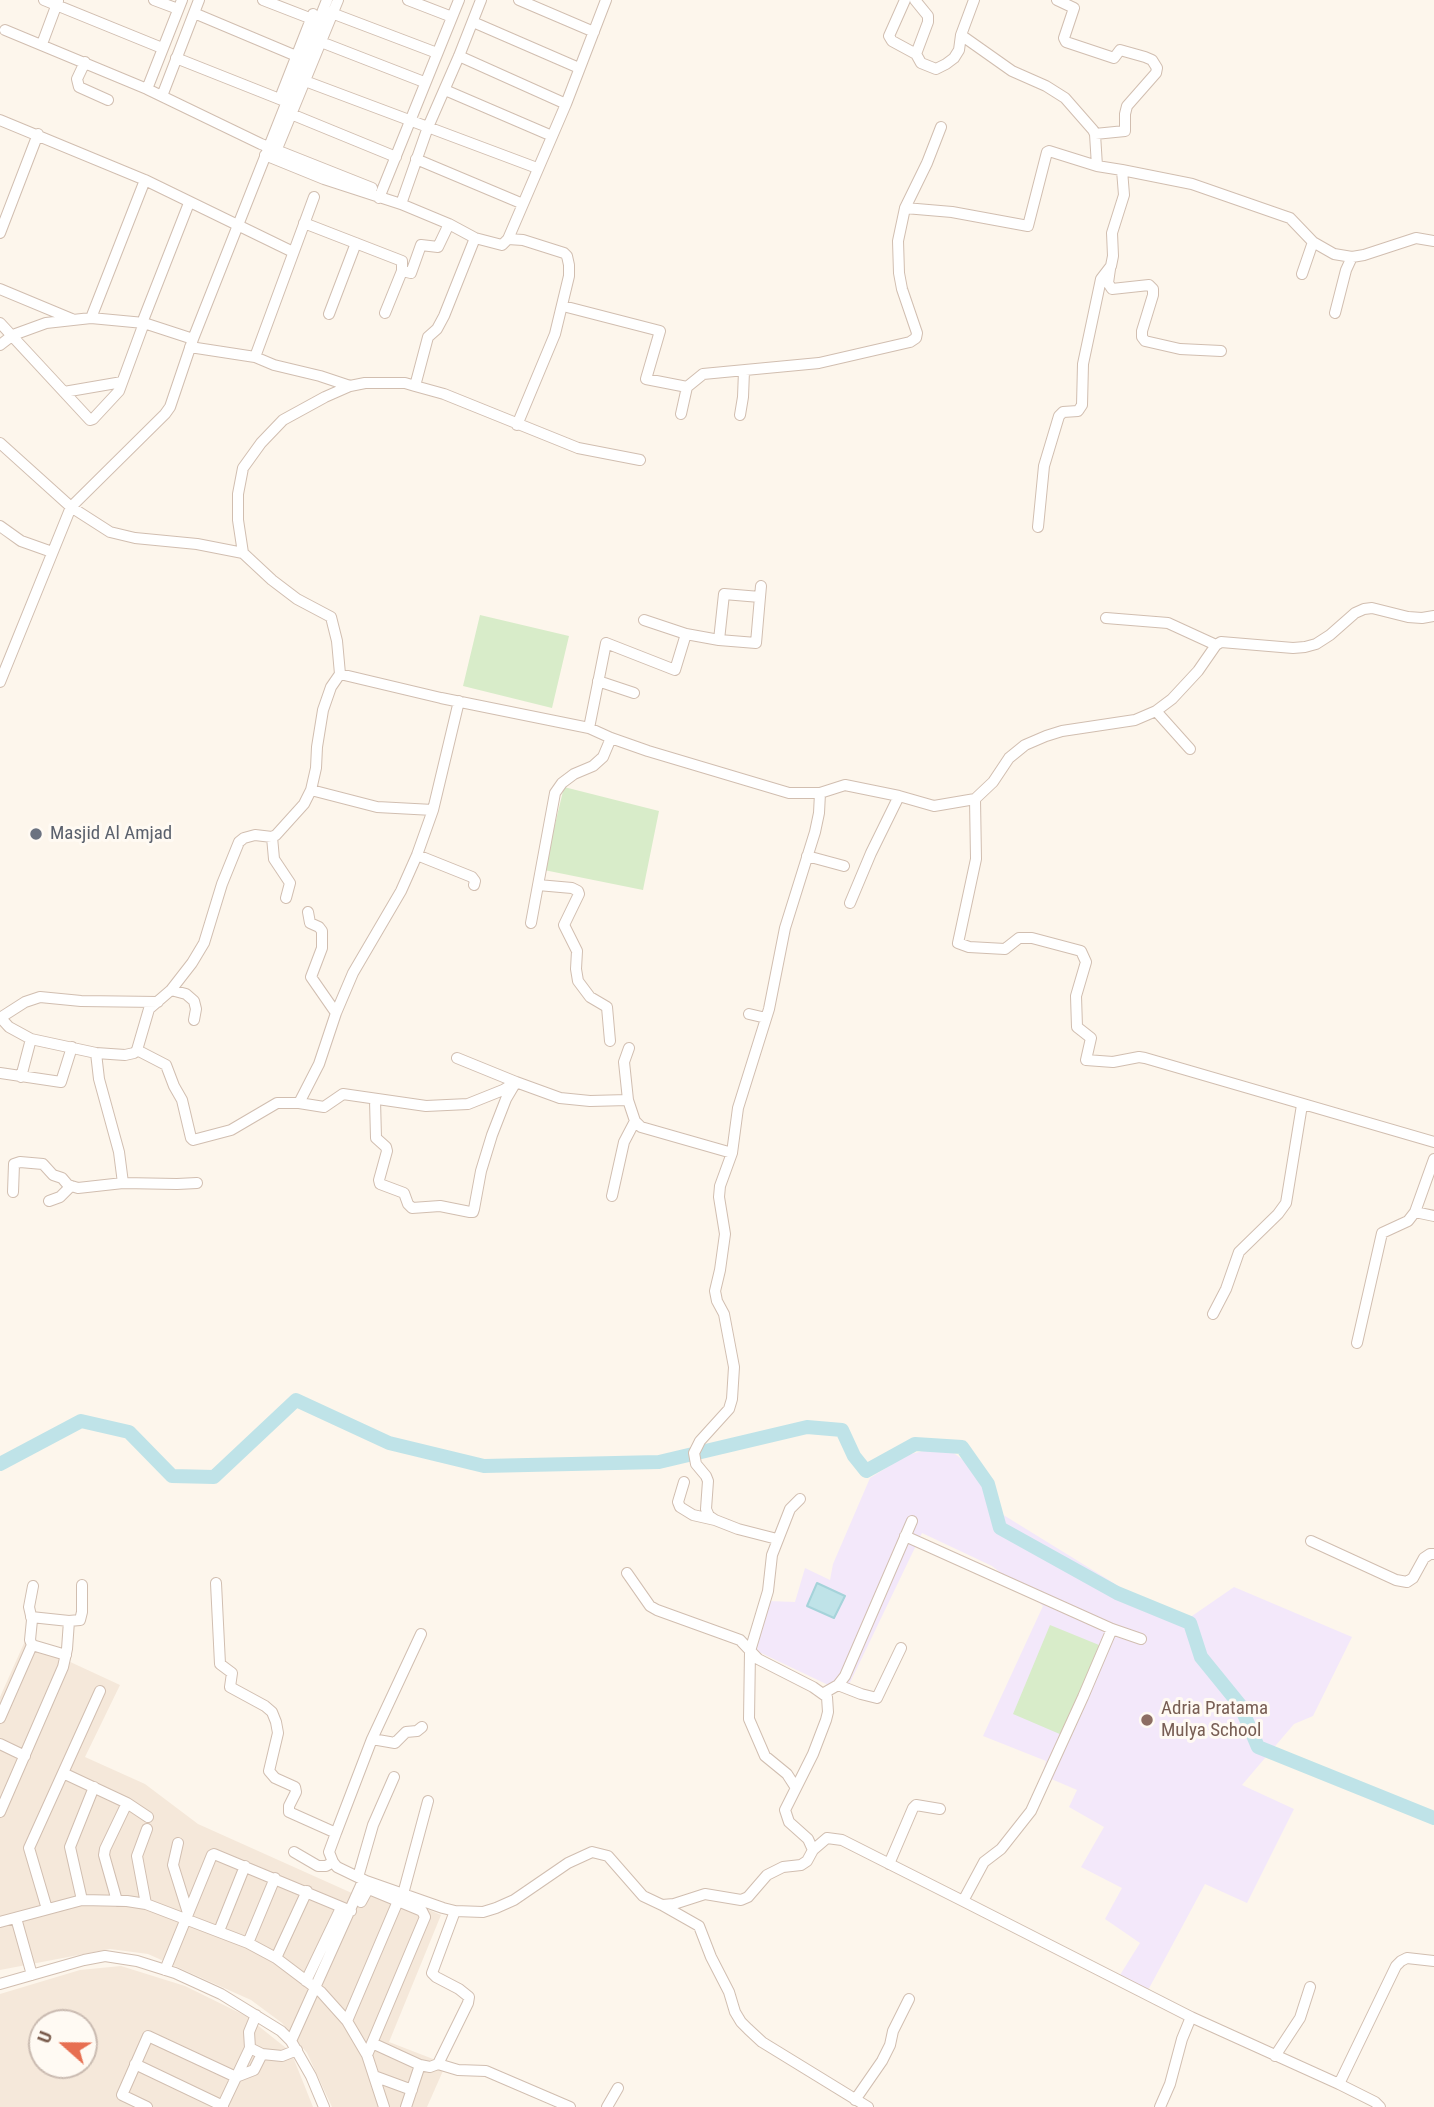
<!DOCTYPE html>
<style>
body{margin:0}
#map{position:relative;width:1434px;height:2107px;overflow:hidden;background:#fdf6ec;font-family:"Roboto Condensed",sans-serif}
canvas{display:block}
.north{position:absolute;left:28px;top:2009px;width:70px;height:70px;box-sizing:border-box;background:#fffaf3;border:2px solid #cabbb1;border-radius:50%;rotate:291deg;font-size:19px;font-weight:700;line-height:28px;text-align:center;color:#7a5c4d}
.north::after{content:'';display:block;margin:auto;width:24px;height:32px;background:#e76f51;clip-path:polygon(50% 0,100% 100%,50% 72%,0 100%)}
</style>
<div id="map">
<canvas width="1434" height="2107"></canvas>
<div class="north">U</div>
</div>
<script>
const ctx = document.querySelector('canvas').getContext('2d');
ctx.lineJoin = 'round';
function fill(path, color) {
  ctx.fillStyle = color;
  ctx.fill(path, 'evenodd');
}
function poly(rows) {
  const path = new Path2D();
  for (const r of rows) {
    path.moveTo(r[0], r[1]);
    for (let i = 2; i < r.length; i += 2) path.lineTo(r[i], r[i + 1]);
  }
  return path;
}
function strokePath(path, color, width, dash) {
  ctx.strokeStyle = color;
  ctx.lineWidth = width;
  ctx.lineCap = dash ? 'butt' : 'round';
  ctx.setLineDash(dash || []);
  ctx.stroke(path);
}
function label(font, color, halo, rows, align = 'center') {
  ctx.font = font + ' "Roboto Condensed",sans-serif';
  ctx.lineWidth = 6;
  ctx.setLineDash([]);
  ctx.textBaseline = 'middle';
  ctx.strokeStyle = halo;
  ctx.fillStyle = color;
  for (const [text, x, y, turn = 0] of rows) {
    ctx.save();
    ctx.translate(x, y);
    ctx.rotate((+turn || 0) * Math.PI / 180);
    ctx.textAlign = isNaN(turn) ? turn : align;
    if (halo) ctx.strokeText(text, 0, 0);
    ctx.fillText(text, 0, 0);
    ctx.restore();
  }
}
const residential = poly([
 [25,1641,120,1685,85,1757,145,1784,198,1824,354,1894,360,1881,441,1915,389,2042,446,2064,427,2107,332,2107,307,2053,282,2023,251,2000,148,1954,110,1949,0,1970,0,1697],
 [121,1966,185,1986,246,2016,291,2052,313,2107,0,2107,0,1994,80,1970],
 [42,2023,84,2023,84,2065,42,2065]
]);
const education = poly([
 [931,1449,951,1451,982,1474,997,1511,1125,1590,1132,1603,1179,1625,1234,1587,1352,1637,1313,1716,1294,1724,1242,1785,1294,1809,1247,1903,1205,1884,1146,1994,1120,1975,1140,1943,1105,1919,1122,1888,1081,1867,1104,1827,1069,1807,1077,1790,1042,1775,1046,1761,983,1736,1043,1606,992,1566,922,1533,845,1693,759,1652,755,1644,769,1601,795,1602,805,1568,830,1580,833,1564,870,1478,907,1455]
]);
const green = poly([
 [480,615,569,636,552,708,463,686],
 [564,787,659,811,643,890,544,870],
 [1050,1625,1099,1645,1062,1735,1013,1714]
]);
const water = poly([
 [817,1583,845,1596,834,1618,807,1606,817,1583]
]);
const river = poly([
 [0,1464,81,1421,129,1432,172,1476,214,1477,296,1400,389,1443,484,1466,659,1462,807,1427,842,1430,854,1456,866,1471,915,1444,962,1447,988,1484,1000,1528,1117,1593,1190,1623,1201,1657,1240,1705,1258,1747,1434,1818]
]);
const minor = poly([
 [44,0,162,48],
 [154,0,178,9],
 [263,0,312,19],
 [408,0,452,17],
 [519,0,594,32],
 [905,0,889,36,892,41,916,54],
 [915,0,928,16,928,22,916,54,921,63,936,69,946,64,954,58,959,50,961,35],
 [974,0,961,35,1012,71,1046,86,1065,98,1093,130,1095,134,1097,166,1122,170,1124,195,1112,233,1113,256,1111,266,1101,279,1083,364,1082,405,1078,411,1063,412,1059,416,1044,466,1038,527],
 [1057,0,1074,8,1064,38,1066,42,1114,58,1120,50,1145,57,1152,60,1157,68,1156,73,1127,106,1125,114,1125,131,1095,134],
 [329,12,437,53],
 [194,13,301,58],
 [473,22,579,68],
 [5,30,147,89,261,144,372,188],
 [321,42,424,82],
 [42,44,58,1],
 [459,56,566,104],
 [176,58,287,102],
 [85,62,77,79,79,87,108,100],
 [305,81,537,168],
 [147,89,182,0],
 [445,90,552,136],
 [282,93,313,14],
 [162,96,199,0],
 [291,114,396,157],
 [0,120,145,180,293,252],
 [941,127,927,163,905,208,952,212,1028,226,1047,152,1049,151,1097,166],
 [265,155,324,179,401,204,449,224,475,238,502,245,508,239,566,104,606,0],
 [274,156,338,0],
 [416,159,523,204],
 [1122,170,1192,184,1284,216,1290,218,1313,242,1334,254,1352,257,1364,255,1416,238,1434,241],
 [379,198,459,0],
 [401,204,428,127,459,56,481,0],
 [304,223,402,261,402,271,385,313],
 [0,233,38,134],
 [508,239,523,240,564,253,567,256,569,265,569,276,555,334,517,425],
 [1110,269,1108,283,1112,289,1149,285,1153,289,1153,295,1142,331,1142,337,1145,341,1180,349,1221,351],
 [402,271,411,273,421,245,438,247,449,224],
 [1302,274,1313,242],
 [0,289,72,319],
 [563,306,660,331,646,379,687,387],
 [1335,313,1346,270,1352,257],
 [329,314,356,243],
 [91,318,145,180],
 [0,323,90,420,93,419,119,391,144,323],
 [142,323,189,203],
 [0,345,13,335,46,323,91,318,144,323,193,339],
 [190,347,255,357,314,197],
 [255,357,274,365,320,376,350,386],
 [415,386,428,337,437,329,444,316,475,238],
 [64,392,122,382],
 [681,414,687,387,703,374,819,363,910,342,916,338,917,333,902,289,899,273,898,241,905,208],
 [740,415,743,397,744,371],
 [0,443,71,507,110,532,135,538,197,544,243,553,272,580,297,599,331,617,337,641,340,674],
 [0,526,21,541,52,552],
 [243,553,238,520,238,494,243,468,261,443,283,420,325,397,350,386,365,383,405,383,415,386,444,394,578,448,640,460],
 [1106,618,1168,623,1216,645],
 [644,620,686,634],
 [719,640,724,594,760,597,761,586],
 [598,681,634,693],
 [0,682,71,507,165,414,170,407,193,339,327,0],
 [1156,711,1190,749],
 [589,728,606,643,675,670,686,634,719,640,756,643,760,597],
 [311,790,377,807,433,810],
 [975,799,976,859,958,943,969,947,1005,949,1019,938,1032,938,1081,951,1086,962,1076,996,1077,1027,1091,1038,1086,1060,1113,1062,1139,1057,1145,1058,1434,1142],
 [272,837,274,859,290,883,286,898],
 [417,855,472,877,475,881,474,885],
 [807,856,844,866],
 [538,885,572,888,578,891,579,894,564,925,577,951,576,969,578,981,590,997,607,1007,610,1041],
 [850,903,871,853,899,796],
 [308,912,310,923,319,927,322,931,322,948,311,977,336,1013],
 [531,923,555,793,562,783,574,774,593,766,603,757,611,738],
 [171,990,186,994,194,1001,196,1009,194,1020],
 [749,1014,766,1018],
 [0,1017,9,1027,31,1039,96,1053,125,1055,134,1053,137,1050],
 [0,1018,25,1002,40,997,81,1001,158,1002],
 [629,1048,624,1062,628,1100,635,1121,641,1127,732,1153],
 [137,1050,149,1009,171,990,192,963,204,943,222,884,239,842,244,838,255,835,272,837,276,835,304,804,311,790,316,768,317,747,323,710,331,687,340,674,441,698,589,728,611,738,648,751,789,793,820,793,845,785,899,796,934,806,975,799,993,782,1009,758,1025,745,1046,736,1062,731,1135,720,1156,711,1172,699,1198,671,1216,645,1221,642,1293,648,1305,647,1316,644,1330,635,1355,613,1364,609,1372,608,1408,617,1422,618,1434,616],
 [137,1050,166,1065,174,1086,182,1100,191,1138,193,1140,231,1130,277,1103,299,1103,319,1064,336,1013,353,973,401,891,417,855,433,810,459,701],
 [96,1053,99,1079,119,1152,123,1183],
 [0,1073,61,1082,72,1047],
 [21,1077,31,1039],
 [375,1100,376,1138,386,1147,387,1151,379,1180,380,1184,404,1193,408,1204,412,1208,440,1206,470,1212,473,1212,474,1209,481,1171,492,1135,506,1099,516,1082,560,1098,590,1101,628,1100],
 [299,1103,324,1107,343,1094,426,1106,468,1104,503,1090,516,1082,457,1058],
 [13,1192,14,1164,20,1162,43,1164,53,1175,62,1178,68,1185,78,1188,123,1183,177,1184,197,1183],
 [612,1196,624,1142,635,1121],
 [49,1201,60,1197,71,1186],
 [1415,1212,1434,1159],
 [1213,1314,1226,1289,1239,1252,1278,1214,1286,1203,1302,1105],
 [1357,1343,1382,1233,1408,1221,1415,1212,1434,1216],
 [684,1482,678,1502,680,1507,693,1515,715,1520],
 [905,1536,1112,1629,1141,1639],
 [777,1539,738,1529,715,1520,709,1516,706,1509,708,1481,706,1476,696,1464,694,1453,700,1441,729,1409,732,1399,734,1367,724,1314,717,1301,715,1291,720,1270,725,1234,719,1197,720,1186,732,1153,738,1108,769,1009,785,928,815,832,819,813,820,793],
 [1311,1541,1396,1580,1407,1582,1413,1578,1424,1558,1430,1554,1434,1554],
 [627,1573,650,1606,657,1610,740,1640,758,1659,813,1687,827,1697,828,1712,826,1720,813,1754,785,1810,789,1822,808,1839,813,1850],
 [216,1583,220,1664,232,1673,230,1687,265,1706,272,1712,276,1722,278,1733,269,1771,275,1778,295,1787,296,1792,289,1806,289,1812,336,1833,329,1852,333,1862,337,1867,366,1881],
 [31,1617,69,1621],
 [32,1645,66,1655],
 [838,1685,861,1694,877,1698,901,1648],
 [824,1693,838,1685,845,1676,912,1521],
 [0,1718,32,1645,30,1640,32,1620,29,1607,33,1586],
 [372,1739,395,1743,406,1732,417,1731,422,1727],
 [0,1744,25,1756],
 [63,1773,127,1803,105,1849,104,1855,117,1901],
 [796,1788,787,1774,765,1756,749,1719,750,1651,768,1591,772,1555,790,1509,800,1499],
 [127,1803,148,1817],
 [0,1812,63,1667,67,1649,69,1621,80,1620,82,1612,82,1585],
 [336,1833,372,1739,421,1634],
 [178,1843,173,1865,188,1913],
 [294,1852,318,1866,326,1866,333,1862],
 [889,1864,913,1808,916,1805,940,1809],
 [358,1877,373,1825,394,1777],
 [403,1894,428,1801],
 [82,1900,70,1847,94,1787],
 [963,1901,1191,2017,1339,2084,1375,2102,1380,2107],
 [361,1902,367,1891,371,1890,417,1909,422,1911,425,1917,367,2055],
 [146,1904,137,1856,147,1829],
 [662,1905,699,1926,711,1957,729,1992,735,2012,741,2022,748,2029,762,2042,868,2107],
 [47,1909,29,1848,100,1691],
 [16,1918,32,1975],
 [0,1922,82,1900,127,1901,146,1904,248,1943,276,1958,321,1992,347,2021,367,2055,384,2107],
 [219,1931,245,1866],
 [248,1943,275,1878],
 [276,1958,307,1891],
 [165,1970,212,1855,214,1854,351,1911],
 [306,1981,340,1910,339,1906],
 [0,1984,84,1960,105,1956,137,1961,175,1973,221,1994,281,2031,291,2041,311,2076,324,2107],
 [256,2015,249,2032,250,2048,262,2054,282,2056,297,2050],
 [347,2021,398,1901],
 [291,2041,362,1883,366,1881,443,1908,455,1911,483,1912,496,1908,514,1900,568,1863,592,1852,608,1856,643,1896,662,1905,674,1904,705,1894,741,1900,748,1897,767,1875,783,1867,801,1865,807,1861,813,1850,827,1838,842,1840,963,1901,984,1862,1001,1849,1031,1811,1083,1697,1112,1629],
 [372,2043,420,2065,430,2067,438,2064,468,2003,469,1997,459,1989,436,1977,432,1973,455,1911],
 [1275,2056,1300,2018,1310,1987],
 [135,2064,223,2106],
 [438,2064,458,2070,486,2071,570,2107],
 [374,2076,412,2090],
 [1339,2084,1396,1966,1401,1961,1407,1958,1434,1961],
 [855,2100,882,2061,890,2045,893,2031,909,1999],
 [147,2107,122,2095,148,2036,236,2077,254,2070,262,2054],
 [222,2107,250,2048],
 [406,2107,420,2065],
 [607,2107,618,2088],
 [1160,2107,1170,2084,1182,2039,1191,2017]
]);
const markers = [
 [36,834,7,"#6b7280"],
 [1147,1720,7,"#8d6e63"]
];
const worshipNames = [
 ["Masjid Al Amjad",50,834]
];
const educationNames = [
 ["Adria Pratama",1161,1709],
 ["Mulya School",1161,1731]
];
fill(residential, '#f5e8da');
fill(education, '#f3e8fa');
fill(green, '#d8ecc9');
fill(water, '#bfe3e8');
strokePath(water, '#a5d3da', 2);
strokePath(river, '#bfe3e8', 14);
strokePath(minor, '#d1beb0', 12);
strokePath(minor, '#fff', 10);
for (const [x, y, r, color] of markers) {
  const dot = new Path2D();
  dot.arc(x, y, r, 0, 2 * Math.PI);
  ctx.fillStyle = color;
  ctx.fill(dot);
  strokePath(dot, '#fffaf3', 2.5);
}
label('19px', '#5b616d', '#fffaf3', worshipNames, 'left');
label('19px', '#785e54', '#fffaf3', educationNames, 'left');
</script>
